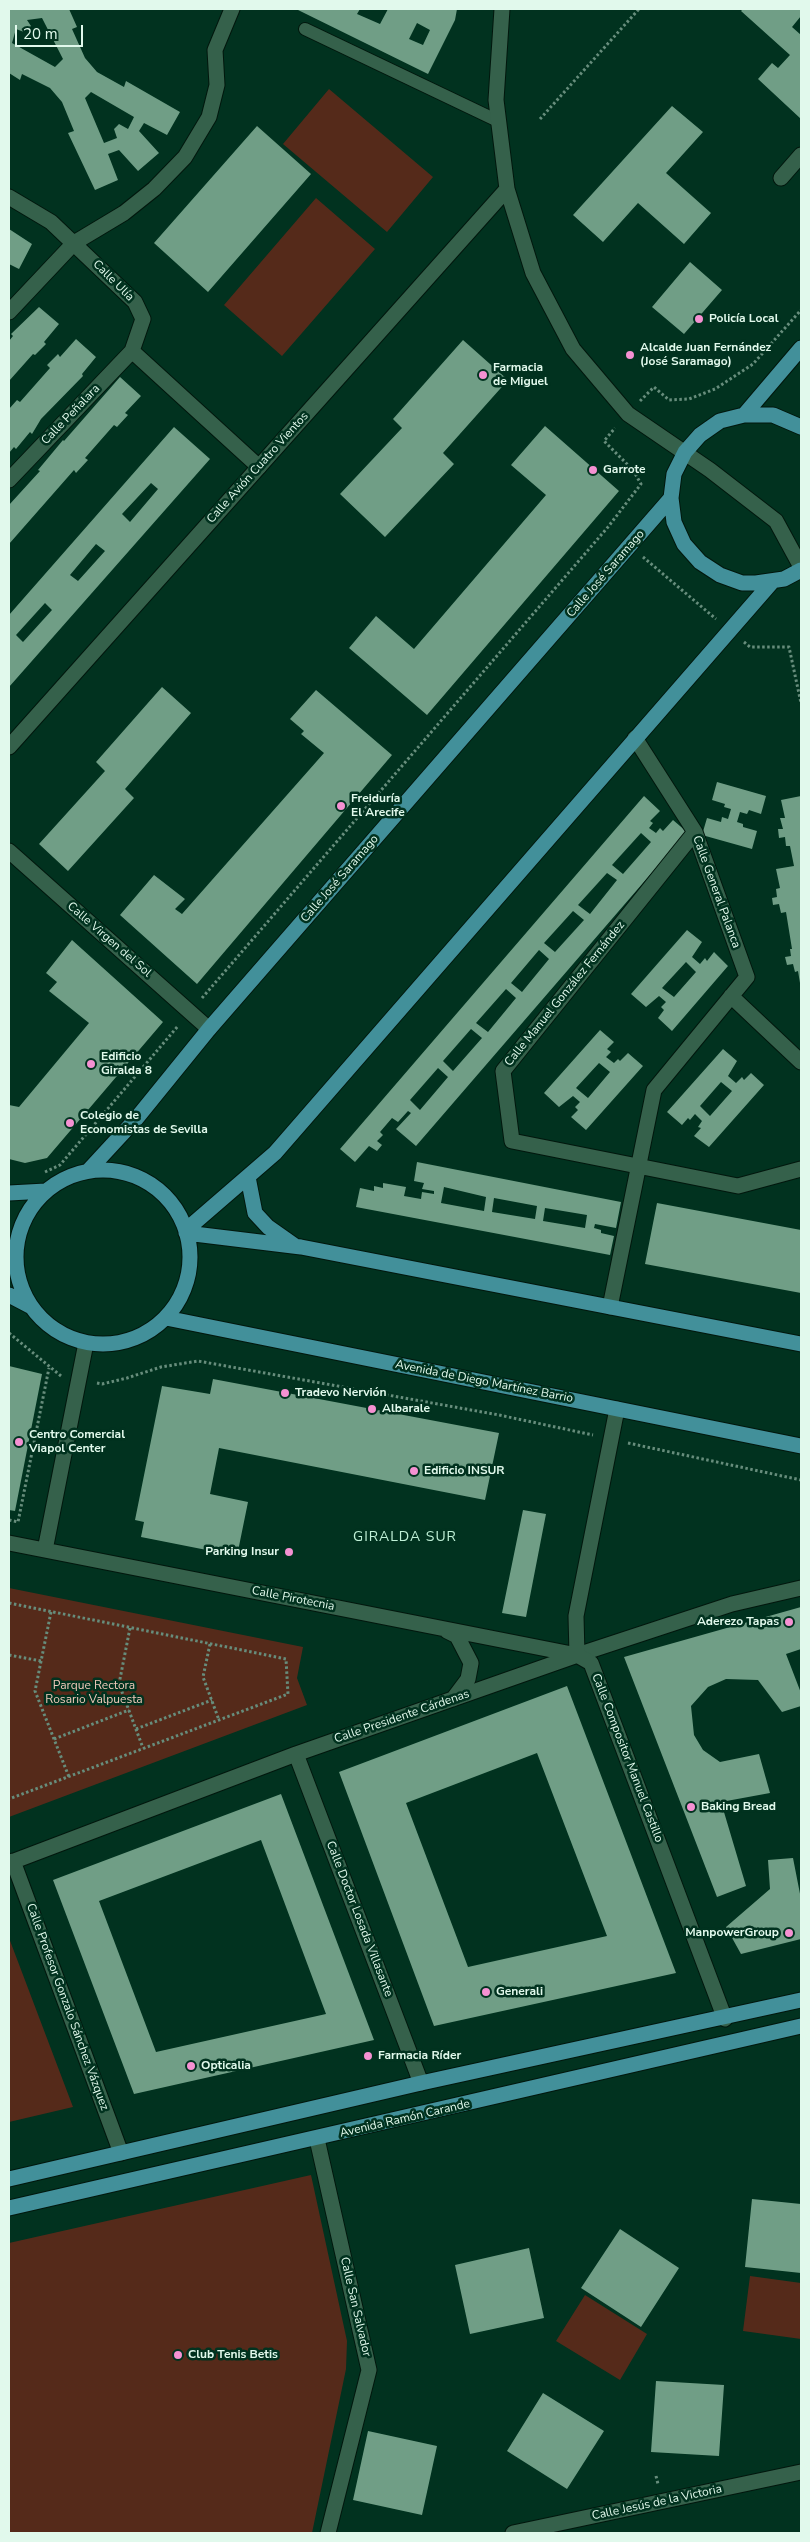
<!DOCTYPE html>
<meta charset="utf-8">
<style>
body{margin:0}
#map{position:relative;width:810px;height:2542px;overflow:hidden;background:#01321f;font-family:"Nunito Sans",sans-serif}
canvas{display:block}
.frame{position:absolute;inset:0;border:10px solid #e1f9ec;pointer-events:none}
.scale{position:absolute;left:15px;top:25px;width:68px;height:22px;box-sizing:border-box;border:2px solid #e1f9ec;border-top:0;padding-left:6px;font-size:15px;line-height:18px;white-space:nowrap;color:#e1f9ec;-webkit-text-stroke:4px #01321f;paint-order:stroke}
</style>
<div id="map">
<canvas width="810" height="2542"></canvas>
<div class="frame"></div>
<div class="scale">20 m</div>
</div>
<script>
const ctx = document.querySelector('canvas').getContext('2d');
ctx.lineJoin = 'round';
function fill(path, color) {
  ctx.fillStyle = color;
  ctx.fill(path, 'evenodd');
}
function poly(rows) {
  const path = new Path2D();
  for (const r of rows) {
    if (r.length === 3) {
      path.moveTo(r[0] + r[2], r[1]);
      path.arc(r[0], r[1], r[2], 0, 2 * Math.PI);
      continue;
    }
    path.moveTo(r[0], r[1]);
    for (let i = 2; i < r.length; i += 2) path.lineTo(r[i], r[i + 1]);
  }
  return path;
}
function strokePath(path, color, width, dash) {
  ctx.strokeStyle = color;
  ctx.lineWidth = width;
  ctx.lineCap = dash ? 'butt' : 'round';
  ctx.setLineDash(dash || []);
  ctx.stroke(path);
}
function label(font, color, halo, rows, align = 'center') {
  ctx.font = font + ' "Nunito Sans",sans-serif';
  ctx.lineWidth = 5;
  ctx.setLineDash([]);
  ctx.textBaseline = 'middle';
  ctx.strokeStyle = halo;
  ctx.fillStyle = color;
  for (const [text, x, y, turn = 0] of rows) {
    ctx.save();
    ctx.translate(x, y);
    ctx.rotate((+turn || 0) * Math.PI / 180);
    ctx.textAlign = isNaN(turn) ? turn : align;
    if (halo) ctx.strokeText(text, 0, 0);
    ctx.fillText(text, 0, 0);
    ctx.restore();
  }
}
const green = poly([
 [329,89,433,177,387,232,283,144],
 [316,198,375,249,282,356,224,305],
 [9,1588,303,1647,297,1678,307,1705,9,1817],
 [9,1938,73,2107,9,2122],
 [311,2175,347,2341,346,2369,312,2533,9,2533,9,2243],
 [750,2276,801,2283,801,2339,743,2331],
 [585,2295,647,2334,620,2380,556,2341]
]);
const building = poly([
 [9,9,69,9,77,27,72,29,85,58,97,72,124,87,126,81,180,112,167,135,144,123,139,131,159,153,138,171,119,150,108,154,118,180,95,190,68,133,74,131,62,102,50,88,22,74,20,80,9,73],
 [42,18,63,59,55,67,12,43,16,29,24,32,31,26,27,20],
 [91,92,134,117,128,129,119,124,114,129,117,138,104,143,85,98],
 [296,9,360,9,357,14,380,24,388,9,457,9,455,20,428,74],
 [417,23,430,30,423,45,409,39],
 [743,9,801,9,801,16,792,27,801,35,801,119,758,79,772,63,778,68,790,55,741,11],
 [672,106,703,132,666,173,711,213,684,244,638,203,603,242,573,215],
 [257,126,311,174,208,292,154,243],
 [9,229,32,244,19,269,9,264],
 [690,262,722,290,684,334,652,307],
 [39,307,59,324,44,342,46,344,35,355,33,354,9,381,9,341,13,336,11,334],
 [76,339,96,357,82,374,83,376,41,419,32,434,30,432,16,449,14,447,9,453,9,409,17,400,20,402,50,368,47,365,58,354,60,357],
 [463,340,508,380,443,453,454,464,385,537,340,494,402,428,393,419],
 [120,377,141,396,125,413,128,415,117,427,114,425,85,458,88,460,76,473,74,470,9,544,9,505,40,471,38,470,63,440,64,441],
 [545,426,619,491,427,715,349,648,376,616,414,649,546,495,511,465],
 [174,427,210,459,9,687,9,615],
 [151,483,158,489,130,522,122,514],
 [96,544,105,551,78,581,70,575],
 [45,603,52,610,23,642,16,635],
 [162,687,191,713,125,789,134,798,68,871,39,844,105,771,96,762],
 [316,690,392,755,197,984,120,915,154,875,185,899,175,909,182,914,324,753,301,734,304,731,290,719],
 [717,782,766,796,761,814,749,810,747,814,740,812,737,822,743,824,743,827,757,831,752,849,702,835,707,818,721,822,722,817,728,819,731,809,724,807,725,804,712,800],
 [644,796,660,811,650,821,653,823,649,828,656,833,660,828,663,831,673,820,687,832,416,1146,396,1129,411,1113,408,1111,398,1122,392,1118,380,1132,383,1135,377,1141,382,1145,377,1151,369,1146,355,1162,340,1149],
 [641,833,651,842,623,874,612,865],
 [607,873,617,880,590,914,578,905],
 [573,911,584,920,555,952,544,943],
 [539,950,549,959,522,992,511,983],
 [506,989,516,998,488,1032,476,1023],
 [471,1029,482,1038,453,1071,443,1061],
 [438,1068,448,1077,420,1110,410,1100],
 [801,796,801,982,800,983,798,971,795,972,793,964,787,965,785,957,791,956,790,949,792,949,786,912,781,913,779,904,773,905,772,898,777,897,776,889,780,888,776,869,794,866,790,846,786,846,785,837,779,838,778,829,783,829,780,818,785,818,781,800],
 [687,930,702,942,692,957,700,964,705,958,707,961,714,952,728,966,672,1031,658,1018,664,1010,661,1007,666,1002,659,996,646,1007,631,994],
 [686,962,696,972,674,997,662,988],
 [72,940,163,1022,47,1158,25,1163,9,1159,9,1105,19,1107,89,1023,49,991,57,982,46,973],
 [600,1030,614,1042,607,1049,611,1052,606,1057,614,1063,618,1059,620,1061,628,1053,643,1066,586,1130,571,1117,578,1110,575,1107,580,1102,573,1096,559,1107,544,1093],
 [599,1063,610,1072,588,1098,576,1088],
 [723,1049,737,1061,728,1076,736,1083,742,1077,744,1080,751,1073,764,1085,709,1147,694,1136,701,1128,698,1127,702,1121,695,1114,690,1120,688,1118,682,1125,667,1112],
 [721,1082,732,1091,710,1116,700,1106],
 [417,1162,621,1202,616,1228,595,1224,594,1228,601,1230,601,1233,614,1236,610,1255,356,1207,360,1188,374,1191,374,1186,383,1188,383,1183,406,1187,404,1196,421,1199,422,1192,434,1194,434,1191,422,1189,424,1183,414,1181],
 [444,1187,486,1197,484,1211,441,1203],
 [494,1198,537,1206,535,1219,492,1212],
 [545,1208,587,1215,585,1228,543,1221],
 [657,1203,801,1230,801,1293,645,1264],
 [9,1366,42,1374,15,1511,9,1510],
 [213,1379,499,1433,485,1500,219,1448,210,1494,248,1502,237,1556,141,1537,144,1522,135,1520,162,1386,210,1394],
 [523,1510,546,1514,526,1617,502,1613],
 [801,1607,801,1649,786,1654,801,1693,801,1706,782,1712,758,1680,726,1679,708,1687,691,1706,694,1735,703,1750,720,1762,759,1754,770,1793,721,1802,746,1886,717,1897,624,1657],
 [567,1686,676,1973,434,2026,339,1772],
 [537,1753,607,1936,468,1967,406,1803],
 [281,1794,374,2040,134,2094,53,1880],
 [261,1840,326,2014,156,2052,99,1901],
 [793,1858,801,1899,801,1939,741,1954,726,1927,770,1889,768,1860],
 [752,2199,801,2204,801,2273,745,2267],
 [620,2229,679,2268,641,2327,581,2288],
 [529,2248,544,2318,470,2334,455,2265],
 [656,2381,724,2385,719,2456,651,2452],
 [543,2393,604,2431,567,2489,507,2451],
 [368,2431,437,2446,422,2515,353,2500]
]);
const path = poly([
 [540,119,639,9],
 [640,401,654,387,669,400,689,399,715,389,753,364,801,310],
 [643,557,716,619],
 [744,642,750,647,789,647,801,703],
 [202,998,608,527,641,484,633,470,604,441,615,428],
 [45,1172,60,1165,178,1026],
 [9,1333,61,1376],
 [97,1383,102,1384,127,1378,161,1367,198,1361,499,1415,593,1435],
 [628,1443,801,1480],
 [9,1520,18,1522,49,1368],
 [9,1603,286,1659,288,1694,9,1799],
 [51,1612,35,1691,69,1777],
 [130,1628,119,1684,143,1748],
 [210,1644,203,1677,219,1720],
 [9,1655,41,1661],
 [136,1729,212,1700],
 [54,1739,129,1710],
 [656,2476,658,2484]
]);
const service = poly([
 [305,29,498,121]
]);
const pedestrian = poly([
 [695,832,503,1071,512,1141,738,1186,801,1169],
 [731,996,801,1062],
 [610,1307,654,1090,747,977,695,832,635,738],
 [577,1655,732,1604,801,1588]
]);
const minor = poly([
 [781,178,801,155],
 [9,197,51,222,135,302,143,319,132,351,259,467],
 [9,312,74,243,124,213,154,189,185,157,209,117,217,85,215,50,232,9],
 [9,480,132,351],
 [9,1543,577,1655,591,1663,725,2019],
 [45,1550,86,1343],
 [447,1631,457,1636,471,1663,468,1679,453,1699],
 [577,1655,576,1616,617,1409],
 [296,1754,421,2083],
 [13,1861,121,2153],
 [9,1863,296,1754,575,1656],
 [317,2139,369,2370,328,2533],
 [513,2533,801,2472]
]);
const tertiary = poly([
 [502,9,496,100,507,189,533,273,573,349,628,414,710,470,776,521,801,567],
 [9,747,507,189],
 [9,851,209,1029]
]);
const primary = poly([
 [744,415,801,348],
 [801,427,773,415,744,415,720,421,700,435,685,452,674,474,671,498,674,522,684,544,700,562,720,575,742,583,756,583,784,579,801,570],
 [103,1257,87],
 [88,1171,136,1119,209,1029,671,498],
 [248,1177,255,1213,268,1227,295,1246],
 [9,1193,46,1191],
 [186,1230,275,1153,772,582],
 [186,1233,301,1247,801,1344],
 [9,1295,30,1306],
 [166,1318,801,1446],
 [9,2179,421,2083,801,2000],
 [9,2208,801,2026]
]);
const markers = [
 [699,319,5,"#f591d2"],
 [630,355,5,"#f591d2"],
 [483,375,5,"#f591d2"],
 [593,470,5,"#f591d2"],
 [341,806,5,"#f591d2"],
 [91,1064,5,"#f591d2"],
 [70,1123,5,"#f591d2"],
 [285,1393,5,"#f591d2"],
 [372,1409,5,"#f591d2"],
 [19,1442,5,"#f591d2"],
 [414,1471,5,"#f591d2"],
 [289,1552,5,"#f591d2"],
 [789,1622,5,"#f591d2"],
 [691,1807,5,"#f591d2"],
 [789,1933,5,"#f591d2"],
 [486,1992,5,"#f591d2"],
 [368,2056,5,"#f591d2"],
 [191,2066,5,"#f591d2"],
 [178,2355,5,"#f591d2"]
];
const streetNames = [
 ["Calle Ulía",113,281,45],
 ["Calle Peñalara",71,415,-46],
 ["Calle Avión Cuatro Vientos",258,468,-48],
 ["Calle José Saramago",606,574,-49],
 ["Calle José Saramago",340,879,-49],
 ["Calle General Palanca",716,892,70],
 ["Calle Virgen del Sol",109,940,41],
 ["Calle Manuel González Fernández",565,994,-51],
 ["Avenida de Diego Martínez Barrio",484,1382,11],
 ["Calle Pirotecnia",293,1599,11],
 ["Calle Presidente Cárdenas",402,1717,-19],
 ["Calle Compositor Manuel Castillo",627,1758,69],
 ["Calle Doctor Losada Villasante",359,1919,69],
 ["Calle Profesor Gonzalo Sánchez Vázquez",67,2007,70],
 ["Avenida Ramón Carande",405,2119,-13],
 ["Calle San Salvador",355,2307,77],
 ["Calle Jesús de la Victoria",657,2503,-12]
];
const poiNames = [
 ["Policía Local",709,319],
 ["Alcalde Juan Fernández",640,348],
 ["(José Saramago)",640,362],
 ["Farmacia",493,368],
 ["de Miguel",493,382],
 ["Garrote",603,470],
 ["Freiduría",351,799],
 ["El Arecife",351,813],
 ["Edificio",101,1057],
 ["Giralda 8",101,1071],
 ["Colegio de",80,1116],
 ["Economistas de Sevilla",80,1130],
 ["Tradevo Nervión",295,1393],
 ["Albarale",382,1409],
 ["Centro Comercial",29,1435],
 ["Viapol Center",29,1449],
 ["Edificio INSUR",424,1471],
 ["Parking Insur",279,1552,"right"],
 ["Aderezo Tapas",779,1622,"right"],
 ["Baking Bread",701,1807],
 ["ManpowerGroup",779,1933,"right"],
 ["Generali",496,1992],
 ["Farmacia Ríder",378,2056],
 ["Opticalia",201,2066],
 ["Club Tenis Betis",188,2355]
];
const parkNames = [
 ["Parque Rectora",94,1686],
 ["Rosario Valpuesta",94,1700]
];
const neighbourhoodNames = [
 ["GIRALDA SUR",405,1538]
];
fill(green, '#552a1a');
fill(building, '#709e86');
strokePath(service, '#02170d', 14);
strokePath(pedestrian, '#02170d', 17);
strokePath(minor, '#02170d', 17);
strokePath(tertiary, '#02170d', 17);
strokePath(primary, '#02170d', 17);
strokePath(path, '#678d7c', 3, [2.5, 2.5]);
strokePath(service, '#35614b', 12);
strokePath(pedestrian, '#35614b', 15);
strokePath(minor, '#35614b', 15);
strokePath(tertiary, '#35614b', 15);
strokePath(primary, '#42909a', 15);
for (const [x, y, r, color] of markers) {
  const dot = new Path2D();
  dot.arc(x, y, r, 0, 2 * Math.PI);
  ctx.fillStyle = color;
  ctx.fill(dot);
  strokePath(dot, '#01321f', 2);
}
label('12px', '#e1f9ec', '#01321f', streetNames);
label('bold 12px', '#e1f9ec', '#01321f', poiNames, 'left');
label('12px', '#f1cabb', '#01321f', parkNames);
ctx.letterSpacing = '1px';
label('14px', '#c1f2d8', '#01321f', neighbourhoodNames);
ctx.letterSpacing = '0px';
</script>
